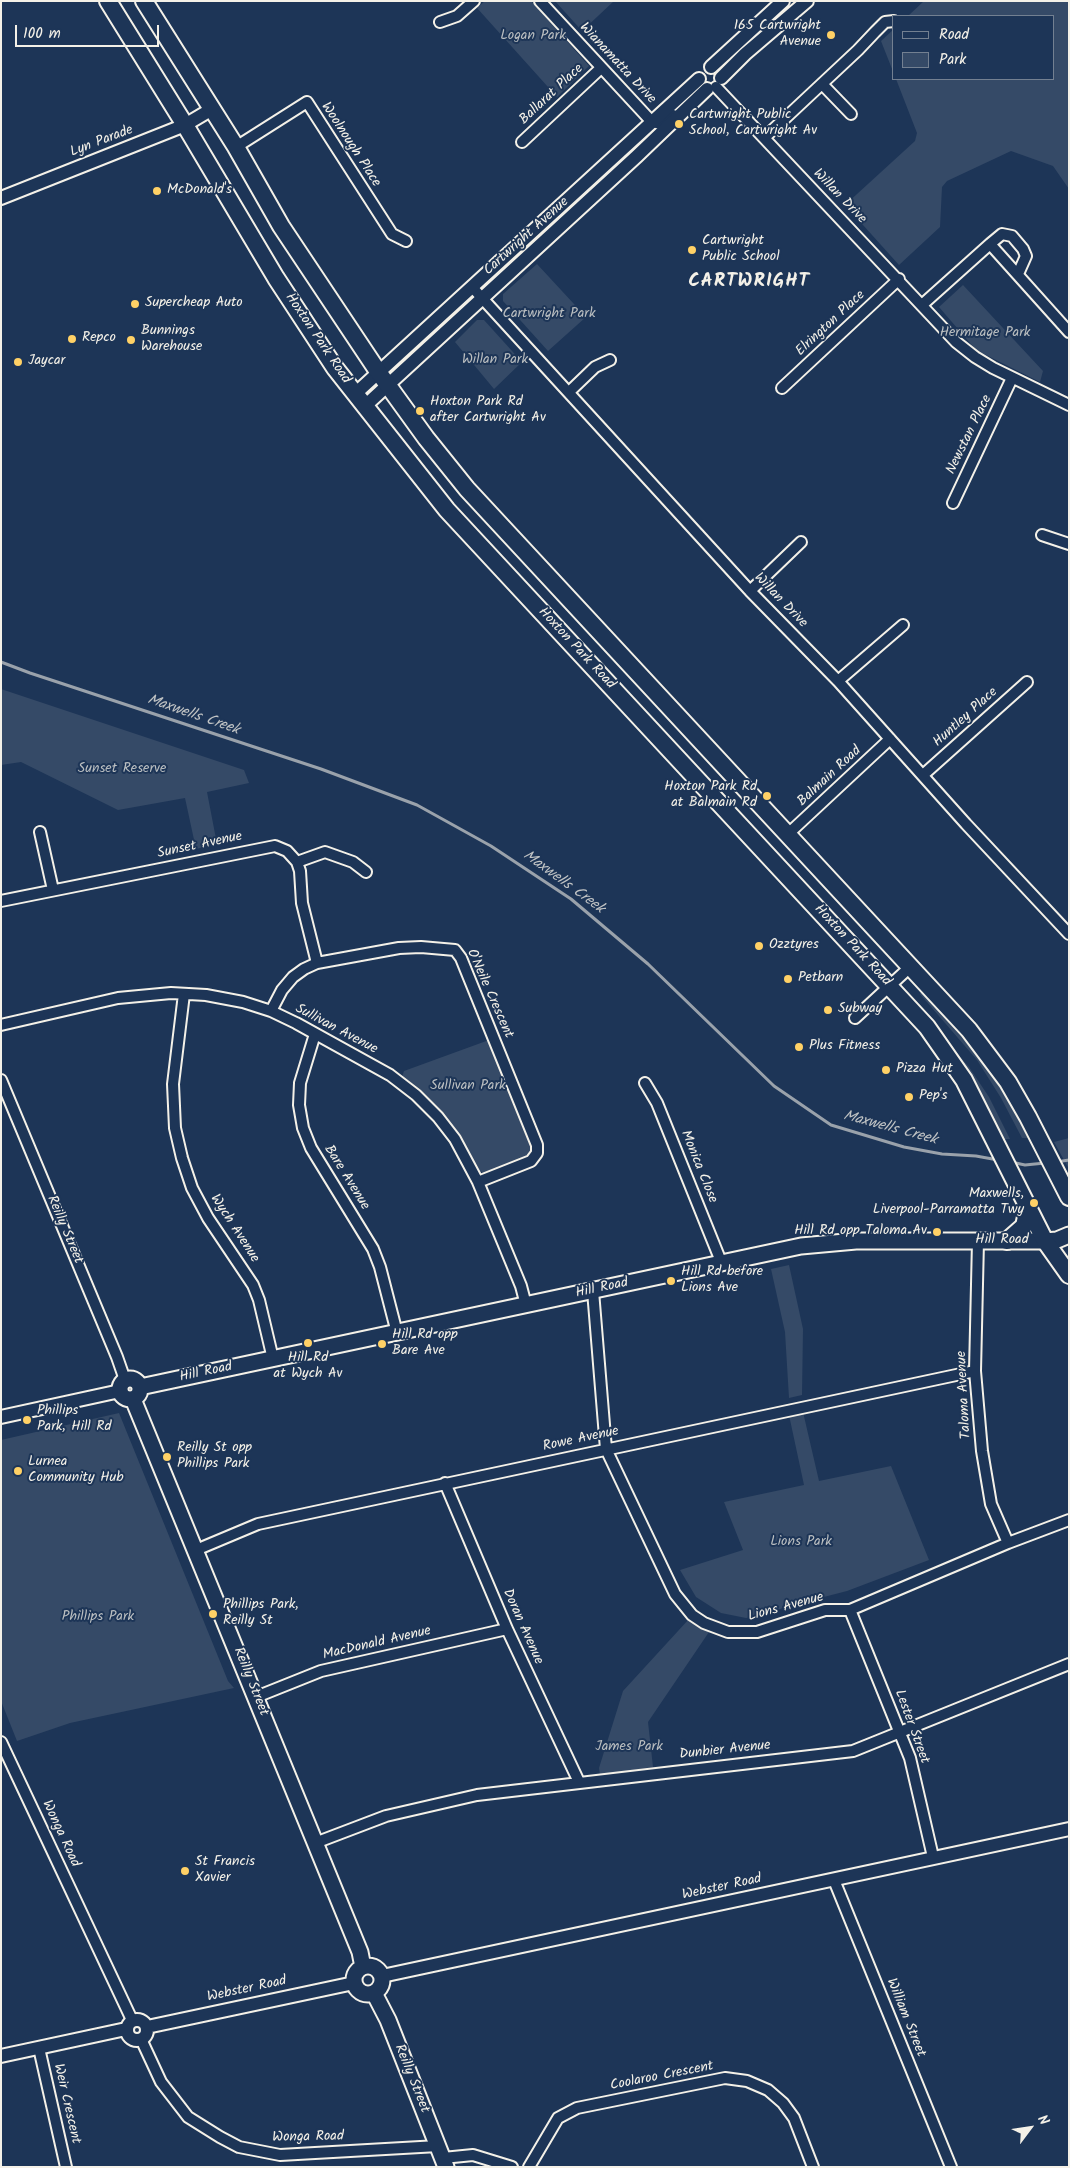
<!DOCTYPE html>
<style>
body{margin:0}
#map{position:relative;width:1070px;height:2168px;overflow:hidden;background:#1d3557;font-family:Kalam,sans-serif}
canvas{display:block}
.frame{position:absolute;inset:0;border:2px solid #f4f1e8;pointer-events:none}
.legend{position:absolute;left:892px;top:15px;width:162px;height:65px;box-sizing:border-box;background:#1d3557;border:1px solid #738091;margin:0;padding:6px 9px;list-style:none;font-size:15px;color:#f4f1e8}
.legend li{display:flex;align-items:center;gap:10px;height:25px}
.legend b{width:25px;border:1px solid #738091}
.north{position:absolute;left:1005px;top:2103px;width:50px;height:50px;-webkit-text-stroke:4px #1d3557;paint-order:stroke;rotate:59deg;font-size:14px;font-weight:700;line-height:20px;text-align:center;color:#f4f1e8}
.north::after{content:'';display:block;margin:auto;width:18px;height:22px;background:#f4f1e8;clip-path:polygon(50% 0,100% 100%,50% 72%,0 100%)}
.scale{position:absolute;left:15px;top:25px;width:144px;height:22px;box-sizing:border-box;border:2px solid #f4f1e8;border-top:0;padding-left:6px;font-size:15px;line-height:18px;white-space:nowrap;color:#f4f1e8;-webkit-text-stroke:4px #1d3557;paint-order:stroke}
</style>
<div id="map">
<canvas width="1070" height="2168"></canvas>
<div class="frame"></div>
<ul class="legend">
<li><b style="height:6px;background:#1d3557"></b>Road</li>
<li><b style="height:14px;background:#354a67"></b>Park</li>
</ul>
<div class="north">N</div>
<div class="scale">100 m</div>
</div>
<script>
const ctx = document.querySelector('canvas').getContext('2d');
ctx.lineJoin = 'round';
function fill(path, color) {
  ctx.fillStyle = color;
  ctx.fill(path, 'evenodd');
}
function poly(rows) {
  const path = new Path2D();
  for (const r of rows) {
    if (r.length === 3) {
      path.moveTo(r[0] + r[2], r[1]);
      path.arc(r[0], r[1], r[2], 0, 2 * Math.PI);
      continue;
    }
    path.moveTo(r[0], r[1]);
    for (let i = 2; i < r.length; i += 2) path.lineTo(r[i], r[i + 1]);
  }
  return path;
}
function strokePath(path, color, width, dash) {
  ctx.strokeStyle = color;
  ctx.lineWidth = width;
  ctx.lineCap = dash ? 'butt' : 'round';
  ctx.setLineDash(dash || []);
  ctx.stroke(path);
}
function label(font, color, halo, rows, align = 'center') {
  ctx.font = font + ' Kalam,sans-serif';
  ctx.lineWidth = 4;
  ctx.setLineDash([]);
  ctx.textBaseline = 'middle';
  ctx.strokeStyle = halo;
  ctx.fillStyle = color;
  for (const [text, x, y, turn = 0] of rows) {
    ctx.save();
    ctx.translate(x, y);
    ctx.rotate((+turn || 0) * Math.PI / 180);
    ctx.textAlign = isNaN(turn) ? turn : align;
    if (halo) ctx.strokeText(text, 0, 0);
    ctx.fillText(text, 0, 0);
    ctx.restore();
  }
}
const green = poly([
 [485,1,531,1,589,66,557,97,477,8],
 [555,1,614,1,582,31],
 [924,1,1069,1,1069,189,1053,166,1011,151,947,181,942,187,940,227,899,265,845,205,915,141,917,133,896,79,1054,79,1054,16,908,16],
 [894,29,894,74,881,41],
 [537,264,586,317,548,351,503,301,503,294],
 [963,285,1043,371,1040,382,976,350,939,307],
 [477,320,484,320,522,362,494,389,455,342],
 [1,689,244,770,249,783,207,792,217,844,196,849,185,798,118,810,21,762,1,765],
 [921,992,937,1003,950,1024,978,1056,998,1084,1029,1138,1022,1138,1001,1098,977,1060,920,994],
 [919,1010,969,1067,989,1097,1010,1139,999,1139],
 [489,1040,527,1131,532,1151,525,1159,484,1173,478,1170,458,1134,435,1105,402,1077,404,1071],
 [1069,1138,1069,1169,1054,1142],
 [789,1265,803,1329,802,1395,789,1398,785,1332,771,1269],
 [803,1412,819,1481,891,1466,929,1560,847,1591,785,1607,768,1614,746,1618,721,1613,696,1597,680,1570,743,1550,724,1502,804,1485,789,1415],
 [119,1413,228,1681,234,1688,70,1723,17,1741,1,1701,1,1440],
 [689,1619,709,1632,648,1722,653,1767,600,1775,599,1768,623,1691]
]);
const stream = poly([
 [1,662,30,673,321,769,417,805,491,846,571,899,648,964,774,1086,831,1125,904,1147,942,1154,976,1156,998,1160],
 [1011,1162,1025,1165,1045,1163],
 [1056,1162,1069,1160]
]);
const minor = poly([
 [540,1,652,122,660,124,673,115],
 [440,22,457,16,474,1],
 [822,84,851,114],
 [716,87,956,342,975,357,993,368,1069,405],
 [764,138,858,50,875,32,885,22,894,21],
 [522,142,601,68],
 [236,147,307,102,392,234,406,241],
 [990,244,1002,234,1012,236,1023,249,1026,256,1018,274],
 [472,287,750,591,838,681,966,824,1069,934],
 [923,304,990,244,1069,332],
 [782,388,899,279],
 [569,392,595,367,610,360],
 [953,503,1012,378],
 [1042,535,1069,544],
 [750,591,801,542],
 [838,681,903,625],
 [923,775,1027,682],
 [40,832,53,890],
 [788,834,890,739],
 [297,862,325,852,353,862,366,872],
 [1,901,275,846,287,851,297,862,300,871,302,903,317,963],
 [184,994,173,1084,175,1128,182,1158,192,1188,208,1218,253,1285,259,1300,273,1359],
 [271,1011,282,990,293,977,304,969,317,963,399,948,421,947,455,950,461,958,537,1145,537,1153,531,1161,478,1182],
 [855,1018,910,967],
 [1,1025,118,998,171,993,206,995,243,1002,271,1011,296,1023,390,1075,416,1095,438,1117,455,1139,478,1182,521,1286,526,1305],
 [315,1034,300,1083,299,1105,303,1128,311,1148,373,1249,380,1267,397,1333],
 [1,1080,117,1357,125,1380],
 [645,1083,657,1103,722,1264],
 [978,1241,975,1371,982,1451,991,1504,1008,1543],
 [593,1291,606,1449,675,1594,692,1615,704,1623,728,1632,757,1632,825,1610,850,1610,1008,1543,1069,1520],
 [445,1483,507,1629,579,1782],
 [196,1550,258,1524,975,1371],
 [850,1610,910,1758,933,1857],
 [256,1697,321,1671,507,1629],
 [1,1742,132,2020],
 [315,1843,386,1816,477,1795,853,1751,1069,1664],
 [834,1880,951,2167],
 [141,2039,161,2082,188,2117,220,2137,239,2147,280,2155,438,2146],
 [39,2048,66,2167],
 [443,2158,473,2155,512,2167],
 [529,2167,558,2118,577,2108,725,2078,747,2081,768,2090,783,2103,794,2118,813,2167]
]);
const tertiary = poly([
 [711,67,783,1],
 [721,78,745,54,807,1],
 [1,198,185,125,212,109],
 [355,394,699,79],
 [365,406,637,156,707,89],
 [1,1417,120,1391],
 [382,1976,1069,1829],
 [137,2030,10],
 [147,2027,354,1983],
 [1,2056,126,2029]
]);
const secondary = poly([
 [130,1389,10],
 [140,1387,801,1246,856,1241,1045,1241,1057,1240,1069,1235],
 [133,1399,360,1952,363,1967],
 [368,1980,14],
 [374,1993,388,2020,446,2167]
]);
const primary = poly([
 [108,1,185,125,276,278,335,368,447,510,927,1027,964,1080,1045,1241,1069,1275],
 [144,1,236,147,281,226,379,373,426,438,467,489,969,1030,1008,1082,1028,1117,1069,1197],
 [1007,1241,1024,1226,1028,1208]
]);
const markers = [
 [831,35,5,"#ffd166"],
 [679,124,5,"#ffd166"],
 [157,191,5,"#ffd166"],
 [692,250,5,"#ffd166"],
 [135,304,5,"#ffd166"],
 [72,339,5,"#ffd166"],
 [131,340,5,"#ffd166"],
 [18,362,5,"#ffd166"],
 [420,411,5,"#ffd166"],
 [767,796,5,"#ffd166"],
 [759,946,5,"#ffd166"],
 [788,979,5,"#ffd166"],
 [828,1010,5,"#ffd166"],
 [799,1047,5,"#ffd166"],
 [886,1070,5,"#ffd166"],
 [909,1097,5,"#ffd166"],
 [1034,1203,5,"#ffd166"],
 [937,1232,5,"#ffd166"],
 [671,1281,5,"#ffd166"],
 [308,1343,5,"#ffd166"],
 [382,1344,5,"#ffd166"],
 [27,1420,5,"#ffd166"],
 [167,1457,5,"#ffd166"],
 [18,1471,5,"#ffd166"],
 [213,1614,5,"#ffd166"],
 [185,1871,5,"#ffd166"]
];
const poiNames = [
 ["165 Cartwright",821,27,"right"],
 ["Avenue",821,43,"right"],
 ["Cartwright Public",689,116],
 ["School, Cartwright Av",689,132],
 ["McDonald's",167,191],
 ["Cartwright",702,242],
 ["Public School",702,258],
 ["Supercheap Auto",145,304],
 ["Bunnings",141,332],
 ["Warehouse",141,348],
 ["Repco",82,339],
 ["Jaycar",28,362],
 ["Hoxton Park Rd",430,403],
 ["after Cartwright Av",430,419],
 ["Hoxton Park Rd",757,788,"right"],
 ["at Balmain Rd",757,804,"right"],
 ["Ozztyres",769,946],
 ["Petbarn",798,979],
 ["Subway",838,1010],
 ["Plus Fitness",809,1047],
 ["Pizza Hut",896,1070],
 ["Pep's",919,1097],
 ["Maxwells,",1024,1195,"right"],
 ["Liverpool-Parramatta Twy",1024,1211,"right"],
 ["Hill Rd opp Taloma Av",927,1232,"right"],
 ["Hill Rd before",681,1273],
 ["Lions Ave",681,1289],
 ["Hill Rd opp",392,1336],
 ["Bare Ave",392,1352],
 ["Hill Rd",308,1359,"center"],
 ["at Wych Av",308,1375,"center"],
 ["Phillips",37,1412],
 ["Park, Hill Rd",37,1428],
 ["Reilly St opp",177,1449],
 ["Phillips Park",177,1465],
 ["Lurnea",28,1463],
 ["Community Hub",28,1479],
 ["Phillips Park,",223,1606],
 ["Reilly St",223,1622],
 ["St Francis",195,1863],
 ["Xavier",195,1879]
];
const parkNames = [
 ["Logan Park",533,37],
 ["Cartwright Park",549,315],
 ["Hermitage Park",985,334],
 ["Willan Park",495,361],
 ["Sunset Reserve",122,770],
 ["Sullivan Park",468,1087],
 ["Lions Park",801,1543],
 ["Phillips Park",98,1618],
 ["James Park",629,1748]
];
const streetNames = [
 ["Wianamatta Drive",617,64,47],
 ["Ballarat Place",552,95,-43],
 ["Lyn Parade",102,142,-21],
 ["Woolnough Place",350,145,57],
 ["Willan Drive",839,197,46],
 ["Cartwright Avenue",527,237,-42],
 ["Elrington Place",831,324,-43],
 ["Hoxton Park Road",317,339,56],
 ["Newstan Place",970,435,-64],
 ["Willan Drive",780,601,46],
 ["Hoxton Park Road",576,649,47],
 ["Huntley Place",966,718,-42],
 ["Balmain Road",830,777,-43],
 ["Sunset Avenue",200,846,-12],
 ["Hoxton Park Road",852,946,47],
 ["O'Neile Crescent",489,994,66],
 ["Sullivan Avenue",336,1030,28],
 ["Monica Close",698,1167,68],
 ["Bare Avenue",346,1178,58],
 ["Wych Avenue",234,1229,57],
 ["Reilly Street",64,1230,67],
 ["Hill Road",1002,1241],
 ["Hill Road",602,1289,-12],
 ["Hill Road",206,1373,-12],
 ["Taloma Avenue",965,1395,-93],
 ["Rowe Avenue",581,1440,-12],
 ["Lions Avenue",786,1608,-15],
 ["Doran Avenue",522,1627,66],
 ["MacDonald Avenue",377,1644,-13],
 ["Reilly Street",250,1682,68],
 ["Lester Street",911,1727,70],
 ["Dunbier Avenue",725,1751,-6],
 ["Wonga Road",60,1834,65],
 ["Webster Road",722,1888,-12],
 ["Webster Road",247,1990,-12],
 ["William Street",905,2018,68],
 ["Coolaroo Crescent",662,2077,-11],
 ["Reilly Street",411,2079,68],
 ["Weir Crescent",66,2104,77],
 ["Wonga Road",308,2138,-1]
];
const waterNames = [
 ["Maxwells Creek",193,716,19],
 ["Maxwells Creek",563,883,36],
 ["Maxwells Creek",890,1129,15]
];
const districtNames = [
 ["CARTWRIGHT",749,283]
];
fill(green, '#354a67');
strokePath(stream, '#9aa2ab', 3);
strokePath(minor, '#f4f1e8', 14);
strokePath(tertiary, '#f4f1e8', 16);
strokePath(secondary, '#f4f1e8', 19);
strokePath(primary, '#f4f1e8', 20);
strokePath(minor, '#1d3557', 10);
strokePath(tertiary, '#1d3557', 12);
strokePath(secondary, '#1d3557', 15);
strokePath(primary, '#1d3557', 16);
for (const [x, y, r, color] of markers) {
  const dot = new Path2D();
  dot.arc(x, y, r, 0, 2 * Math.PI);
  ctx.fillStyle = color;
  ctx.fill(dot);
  strokePath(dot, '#1d3557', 2);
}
label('14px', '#f4f1e8', '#1d3557', poiNames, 'left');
label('14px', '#bbbfc1', '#1d3557', parkNames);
label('14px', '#f4f1e8', '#1d3557', streetNames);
label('italic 15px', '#c0c3c4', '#1d3557', waterNames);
ctx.letterSpacing = '1px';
label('bold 19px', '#f4f1e8', '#1d3557', districtNames);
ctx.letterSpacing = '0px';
</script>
